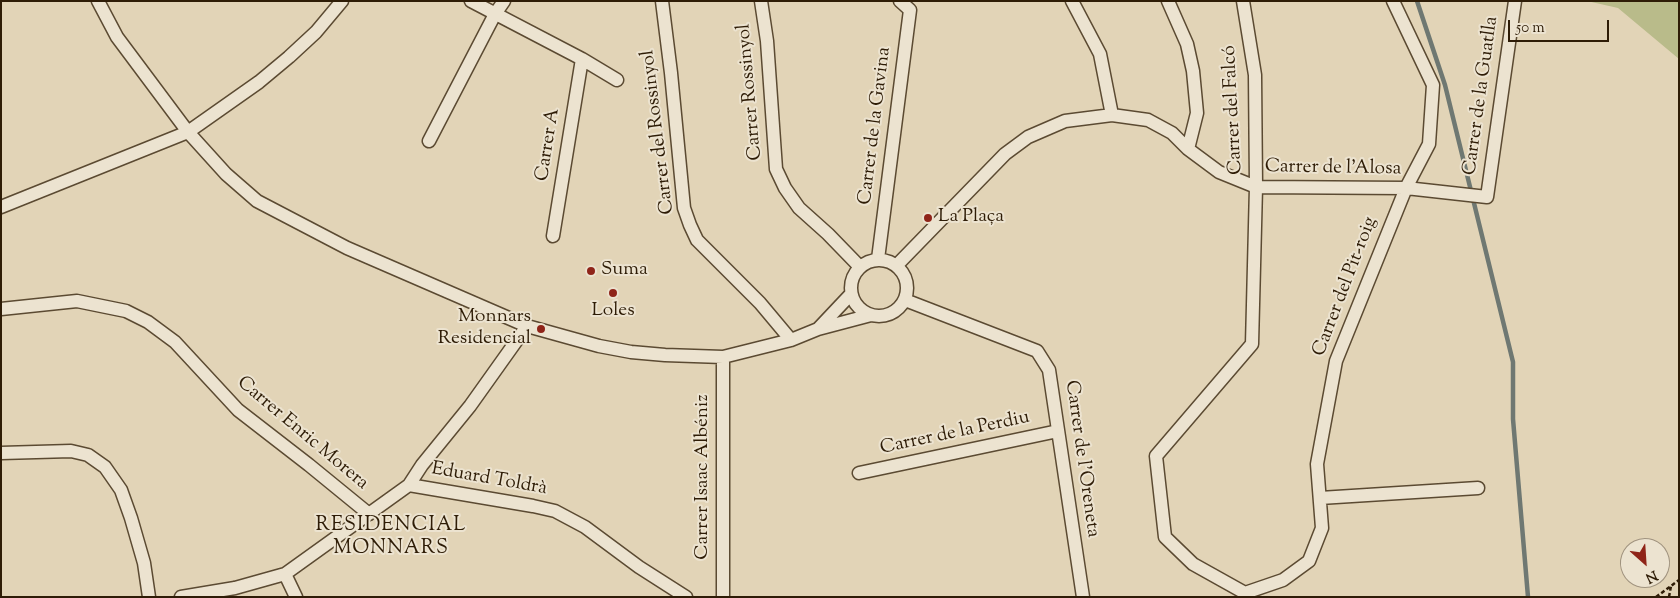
<!DOCTYPE html>
<meta charset="utf-8">
<style>
body{margin:0}
#map{position:relative;width:1680px;height:598px;overflow:hidden;background:#e2d4b7;font-family:"Sorts Mill Goudy",serif}
canvas{display:block}
.frame{position:absolute;inset:0;border:2px solid #2e1c06;pointer-events:none}
.north{position:absolute;left:1620px;top:538px;width:50px;height:50px;box-sizing:border-box;background:#ece3d0;border:1px solid #a0937f;border-radius:50%;rotate:154deg;font-size:14px;font-weight:700;line-height:20px;text-align:center;color:#2e1c06}
.north::after{content:'';display:block;margin:auto;width:18px;height:22px;background:#8f2418;clip-path:polygon(50% 0,100% 100%,50% 72%,0 100%)}
.scale{position:absolute;left:1508px;top:20px;width:101px;height:22px;box-sizing:border-box;border:2px solid #2e1c06;border-top:0;padding-left:6px;font-size:15px;line-height:18px;white-space:nowrap;color:#2e1c06;-webkit-text-stroke:4px #ece3d0;paint-order:stroke}
</style>
<div id="map">
<canvas width="1680" height="598"></canvas>
<div class="frame"></div>
<div class="north">N</div>
<div class="scale">50 m</div>
</div>
<script>
const ctx = document.querySelector('canvas').getContext('2d');
ctx.lineJoin = 'round';
function fill(path, color) {
  ctx.fillStyle = color;
  ctx.fill(path, 'evenodd');
}
function poly(rows) {
  const path = new Path2D();
  for (const r of rows) {
    if (r.length === 3) {
      path.moveTo(r[0] + r[2], r[1]);
      path.arc(r[0], r[1], r[2], 0, 2 * Math.PI);
      continue;
    }
    path.moveTo(r[0], r[1]);
    for (let i = 2; i < r.length; i += 2) path.lineTo(r[i], r[i + 1]);
  }
  return path;
}
function strokePath(path, color, width, dash) {
  ctx.strokeStyle = color;
  ctx.lineWidth = width;
  ctx.lineCap = dash ? 'butt' : 'round';
  ctx.setLineDash(dash || []);
  ctx.stroke(path);
}
function label(font, color, halo, rows, align = 'center') {
  ctx.font = font + ' "Sorts Mill Goudy",serif';
  ctx.lineWidth = 4;
  ctx.setLineDash([]);
  ctx.textBaseline = 'middle';
  ctx.strokeStyle = halo;
  ctx.fillStyle = color;
  for (const [text, x, y, turn = 0] of rows) {
    ctx.save();
    ctx.translate(x, y);
    ctx.rotate((+turn || 0) * Math.PI / 180);
    ctx.textAlign = isNaN(turn) ? turn : align;
    if (halo) ctx.strokeText(text, 0, 0);
    ctx.fillText(text, 0, 0);
    ctx.restore();
  }
}
const green = poly([
 [1587,1,1679,1,1679,59,1618,8]
]);
const stream = poly([
 [1417,1,1445,85,1513,362,1513,419,1528,597]
]);
const path = poly([
 [1656,597,1679,580],
 [1669,597,1671,586]
]);
const street = poly([
 [98,1,117,37,188,132,226,174,257,201,347,248,527,326,599,346,631,352,665,355,723,357,791,340,818,329,871,315],
 [471,1,582,59,617,80],
 [662,1,671,73,684,208,690,225,697,240,760,303,791,340],
 [761,1,767,41,776,169,785,188,799,208,828,234,860,267],
 [1072,1,1100,54,1112,115],
 [1168,1,1187,44,1193,71,1197,113,1188,149],
 [1243,1,1255,75,1256,187,1252,344,1156,456,1165,537,1193,564,1245,593,1283,580,1309,561,1322,528,1317,464,1336,361,1406,188,1429,144,1433,85,1393,1],
 [429,141,495,14,504,1],
 [1,207,188,132,259,82,289,57,316,32,342,1],
 [553,236,582,59],
 [878,259,910,10,900,1],
 [879,288,28],
 [897,265,1005,154,1028,137,1065,121,1112,115,1148,120,1172,133,1188,149,1219,172,1256,187,1406,188,1487,197,1515,1],
 [905,300,1037,351,1049,370,1083,597],
 [1,309,77,301,126,311,148,322,175,342,238,410,309,465,369,514],
 [818,329,851,294],
 [1,453,71,451,88,455,105,467,121,490,131,518,144,563,149,597],
 [859,473,1058,431],
 [409,485,533,506,555,511,585,527,639,567,686,597],
 [1320,498,1478,488],
 [285,574,296,597],
 [181,597,235,588,285,574,409,485,422,465,470,406,527,326],
 [723,597,723,357]
]);
const markers = [
 [928,218,5,"#8f2418"],
 [591,271,5,"#8f2418"],
 [613,293,5,"#8f2418"],
 [541,329,5,"#8f2418"]
];
const streetNames = [
 ["Carrer Rossinyol",751,92,-95],
 ["Carrer de la Guatlla",1482,96,-82],
 ["Carrer del Falcó",1234,110,-93],
 ["Carrer de la Gavina",876,126,-83],
 ["Carrer del Rossinyol",659,132,-97],
 ["Carrer A",549,145,-81],
 ["Carrer de l'Alosa",1333,169,1],
 ["Carrer del Pit-roig",1346,287,-69],
 ["Carrer Enric Morera",302,434,40],
 ["Carrer de la Perdiu",955,434,-12],
 ["Carrer de l'Oreneta",1081,459,82],
 ["Carrer Isaac Albéniz",704,477,-90],
 ["Eduard Toldrà",489,480,10]
];
const poiNames = [
 ["La Plaça",938,218],
 ["Suma",601,271],
 ["Loles",613,312,"center"],
 ["Monnars",531,318,"right"],
 ["Residencial",531,340,"right"]
];
const neighbourhoodNames = [
 ["RESIDENCIAL",391,527],
 ["MONNARS",391,550]
];
fill(green, '#b9bb8a');
strokePath(stream, '#6f7872', 4.5);
strokePath(street, '#5b4a32', 15);
strokePath(path, '#2e1c06', 2.5, [4, 2.5]);
strokePath(street, '#ece3d0', 12);
for (const [x, y, r, color] of markers) {
  const dot = new Path2D();
  dot.arc(x, y, r, 0, 2 * Math.PI);
  ctx.fillStyle = color;
  ctx.fill(dot);
  strokePath(dot, '#ece3d0', 2);
}
label('19px', '#2e1c06', '#ece3d0', streetNames);
label('19px', '#2e1c06', '#ece3d0', poiNames, 'left');
ctx.letterSpacing = '1px';
label('20px', '#2e1c06', '#ece3d0', neighbourhoodNames);
ctx.letterSpacing = '0px';
</script>
